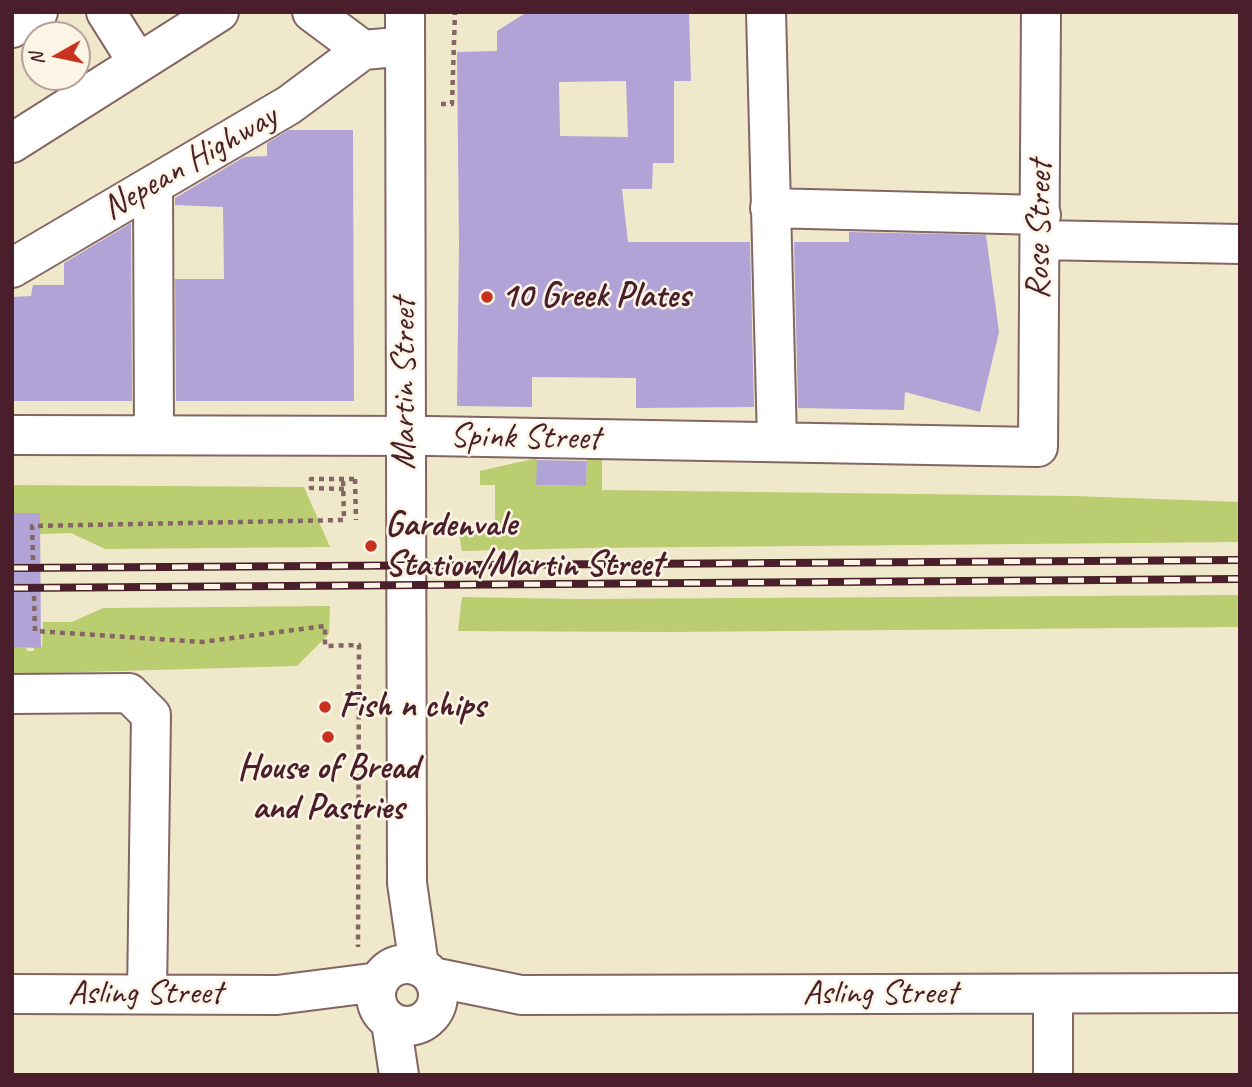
<!DOCTYPE html>
<style>
body{margin:0}
#map{position:relative;width:1252px;height:1087px;overflow:hidden;background:#f0e8cb;font-family:Caveat,sans-serif}
canvas{display:block}
.frame{position:absolute;inset:0;border:14px solid #4a1f2b;pointer-events:none}
.north{position:absolute;left:21px;top:21px;width:70px;height:70px;box-sizing:border-box;background:#fcf5e5;border:2px solid #b59f9b;border-radius:50%;rotate:261deg;font-size:19px;font-weight:700;line-height:28px;text-align:center;color:#4a1f2b}
.north::after{content:'';display:block;margin:auto;width:24px;height:32px;background:#c8321e;clip-path:polygon(50% 0,100% 100%,50% 72%,0 100%)}
</style>
<div id="map">
<canvas width="1252" height="1087"></canvas>
<div class="frame"></div>
<div class="north">N</div>
</div>
<script>
const ctx = document.querySelector('canvas').getContext('2d');
ctx.lineJoin = 'round';
function fill(path, color) {
  ctx.fillStyle = color;
  ctx.fill(path, 'evenodd');
}
function poly(rows) {
  const path = new Path2D();
  for (const r of rows) {
    if (r.length === 3) {
      path.moveTo(r[0] + r[2], r[1]);
      path.arc(r[0], r[1], r[2], 0, 2 * Math.PI);
      continue;
    }
    path.moveTo(r[0], r[1]);
    for (let i = 2; i < r.length; i += 2) path.lineTo(r[i], r[i + 1]);
  }
  return path;
}
function strokePath(path, color, width, dash) {
  ctx.strokeStyle = color;
  ctx.lineWidth = width;
  ctx.lineCap = dash ? 'butt' : 'round';
  ctx.setLineDash(dash || []);
  ctx.stroke(path);
}
function label(font, color, halo, rows, align = 'center') {
  ctx.font = font + ' Caveat,sans-serif';
  ctx.lineWidth = 5;
  ctx.setLineDash([]);
  ctx.textBaseline = 'middle';
  ctx.strokeStyle = halo;
  ctx.fillStyle = color;
  for (const [text, x, y, turn = 0] of rows) {
    ctx.save();
    ctx.translate(x, y);
    ctx.rotate((+turn || 0) * Math.PI / 180);
    ctx.textAlign = isNaN(turn) ? turn : align;
    if (halo) ctx.strokeText(text, 0, 0);
    ctx.fillText(text, 0, 0);
    ctx.restore();
  }
}
const green = poly([
 [537,458,537,485,586,486,587,459,602,459,602,490,1074,496,1240,502,1240,542,588,548,462,551,459,534,495,531,495,485,480,485,480,471],
 [12,485,304,487,330,547,105,549,71,533,40,534,12,513],
 [1240,595,1240,627,670,632,458,631,462,597,577,599],
 [330,606,329,634,297,666,12,674,14,647,26,647,27,651,34,651,34,647,42,647,43,622,72,622,103,608]
]);
const building = poly([
 [527,12,689,12,691,81,674,81,674,163,653,163,652,189,622,189,628,242,750,242,754,407,636,408,636,378,532,377,532,407,457,406,459,244,457,52,497,51,497,31],
 [626,81,628,137,560,136,559,82],
 [289,130,353,130,354,401,176,401,175,279,224,279,223,207,175,205,175,198,244,157,267,156,267,143],
 [131,223,132,401,12,401,12,297,31,296,33,285,64,285,64,263],
 [849,232,986,235,999,332,980,412,905,392,904,410,798,408,794,242,849,242],
 [537,460,587,461,586,486,536,485],
 [12,513,40,513,41,648,12,647]
]);
const path = poly([
 [441,104,452,104,455,12],
 [355,479,356,520],
 [344,489,311,488,311,479,355,479],
 [33,560,32,526,344,520,343,479],
 [34,596,35,631,202,642,325,626,325,646,359,645,358,947]
]);
const minor = poly([
 [312,12,363,50,386,48],
 [405,12,407,883,419,966],
 [766,12,777,441],
 [153,185,154,435],
 [770,208,1041,215],
 [1040,240,1240,244],
 [12,268,289,105,363,50],
 [12,435,429,436,1038,447,1041,12],
 [12,694,129,693,151,715,147,994],
 [407,995,31],
 [433,977,521,995,1240,993],
 [12,994,277,995,379,982],
 [1053,994,1053,1075],
 [391,1022,399,1075]
]);
const highway = poly([
 [106,12,138,63],
 [12,28,38,12],
 [12,143,219,12]
]);
const rail = poly([
 [12,568,1240,560],
 [12,588,1240,579]
]);
const markers = [
 [487,297,7,"#c8321e"],
 [371,546,7,"#c8321e"],
 [325,707,7,"#c8321e"],
 [328,737,7,"#c8321e"]
];
const streetNames = [
 ["Nepean Highway",190,163,-30],
 ["Rose Street",1040,230,-89],
 ["Martin Street",405,384,-90],
 ["Spink Street",525,438,1],
 ["Asling Street",145,994],
 ["Asling Street",880,994]
];
const poiNames = [
 ["10 Greek Plates",501,297],
 ["Gardenvale",385,526],
 ["Station/Martin Street",385,566],
 ["Fish n chips",339,707],
 ["House of Bread",328,769,"center"],
 ["and Pastries",328,809,"center"]
];
fill(green, '#bacd71');
fill(building, '#b2a3d7');
strokePath(minor, '#846563', 42);
strokePath(highway, '#846563', 42);
strokePath(path, '#846563', 4.5, [5, 5]);
strokePath(minor, '#fff', 38);
strokePath(highway, '#fff', 38);
strokePath(rail, '#4a1f2b', 8);
strokePath(rail, '#fcf5e5', 5, [16]);
for (const [x, y, r, color] of markers) {
  const dot = new Path2D();
  dot.arc(x, y, r, 0, 2 * Math.PI);
  ctx.fillStyle = color;
  ctx.fill(dot);
  strokePath(dot, '#fcf5e5', 2.5);
}
label('35px', '#4a1f2b', '#fcf5e5', streetNames);
label('bold 35px', '#4a1f2b', '#fcf5e5', poiNames, 'left');
</script>
